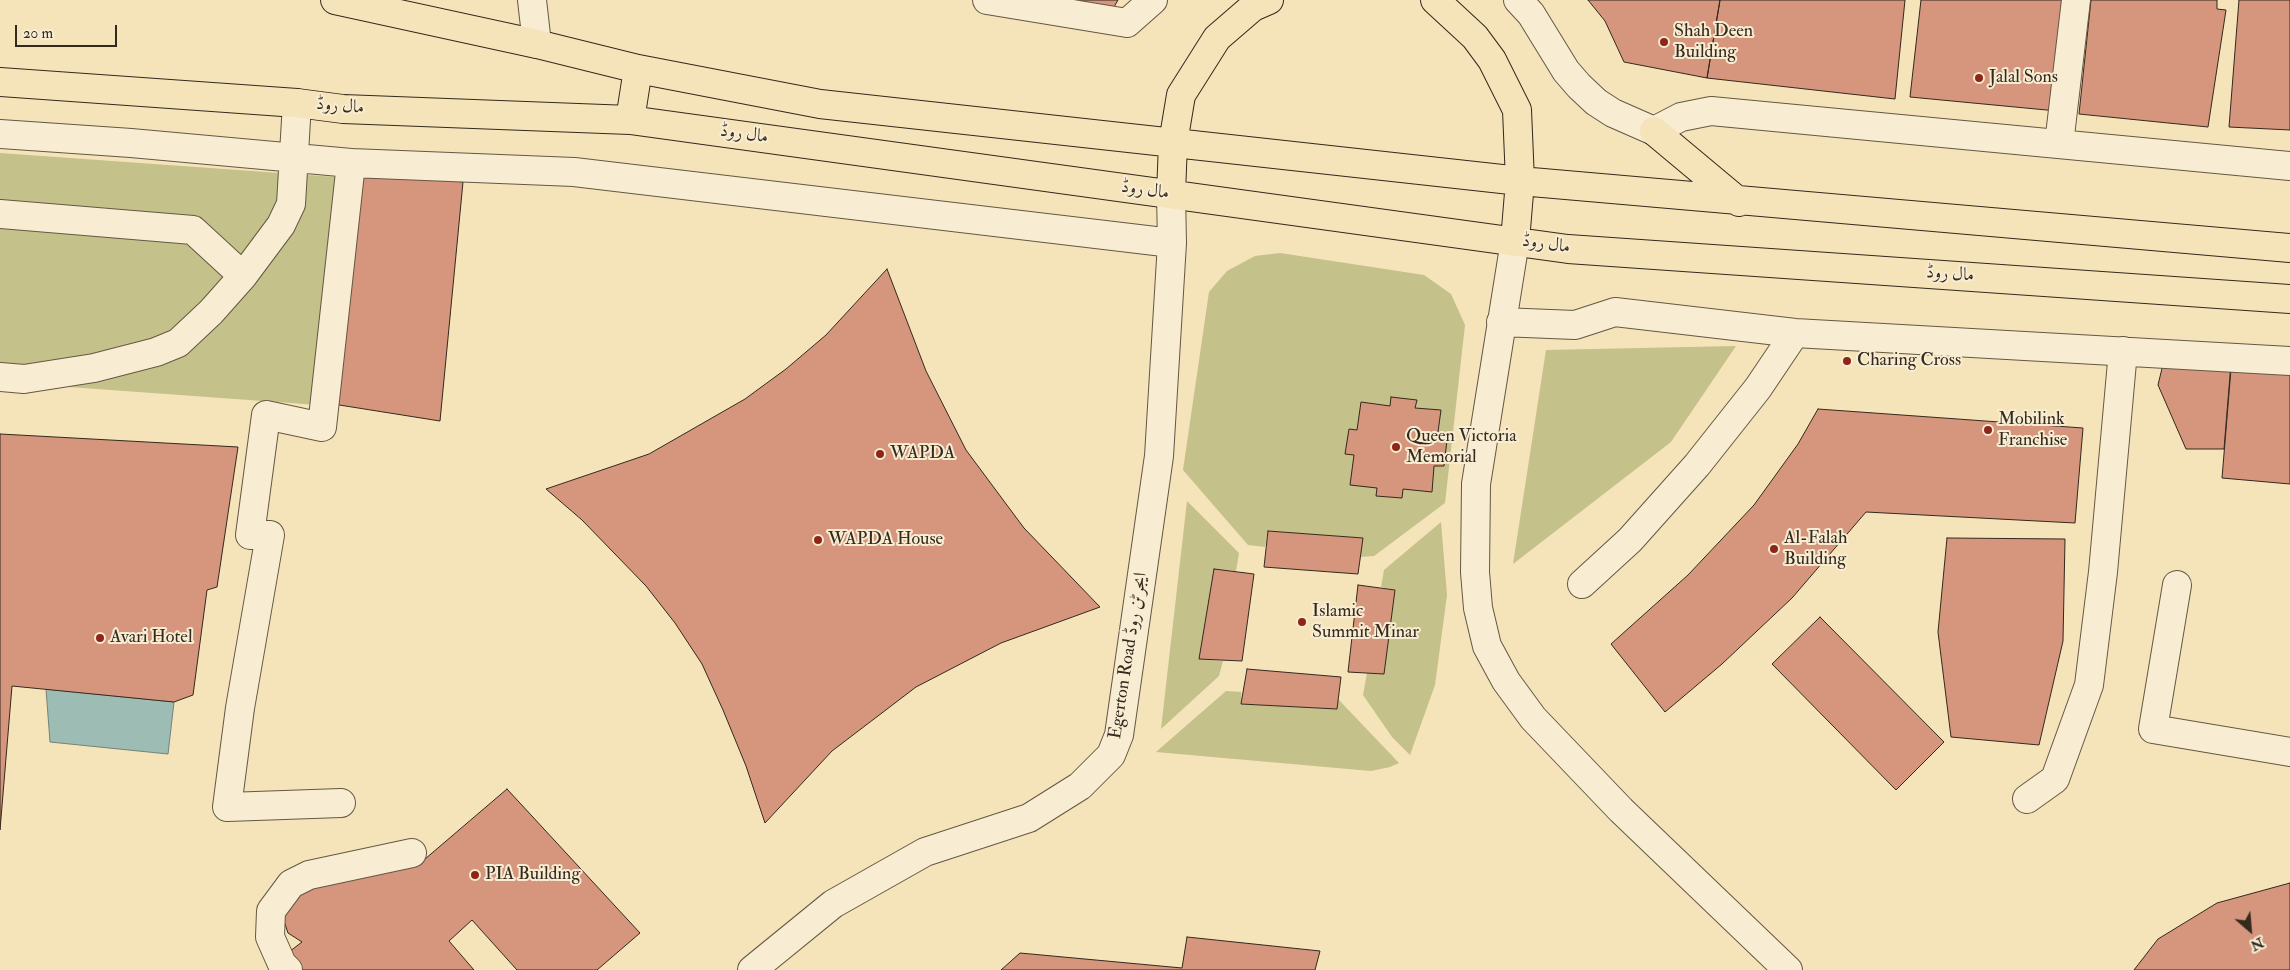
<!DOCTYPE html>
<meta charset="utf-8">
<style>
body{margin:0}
#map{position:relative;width:2290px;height:970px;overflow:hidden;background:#f5e3b9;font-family:"IM FELL Double Pica",serif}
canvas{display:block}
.north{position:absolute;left:2225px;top:905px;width:50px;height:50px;-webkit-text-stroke:4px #f8edd2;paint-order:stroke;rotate:153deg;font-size:14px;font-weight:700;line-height:20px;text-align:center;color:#33291d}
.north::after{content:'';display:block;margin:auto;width:18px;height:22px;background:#33291d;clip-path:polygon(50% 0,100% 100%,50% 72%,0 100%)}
.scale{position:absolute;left:15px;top:25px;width:102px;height:22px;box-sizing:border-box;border:2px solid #33291d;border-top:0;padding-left:6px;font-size:15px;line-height:18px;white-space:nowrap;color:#33291d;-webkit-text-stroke:4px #f8edd2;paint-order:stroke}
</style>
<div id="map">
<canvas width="2290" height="970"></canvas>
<div class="north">N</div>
<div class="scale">20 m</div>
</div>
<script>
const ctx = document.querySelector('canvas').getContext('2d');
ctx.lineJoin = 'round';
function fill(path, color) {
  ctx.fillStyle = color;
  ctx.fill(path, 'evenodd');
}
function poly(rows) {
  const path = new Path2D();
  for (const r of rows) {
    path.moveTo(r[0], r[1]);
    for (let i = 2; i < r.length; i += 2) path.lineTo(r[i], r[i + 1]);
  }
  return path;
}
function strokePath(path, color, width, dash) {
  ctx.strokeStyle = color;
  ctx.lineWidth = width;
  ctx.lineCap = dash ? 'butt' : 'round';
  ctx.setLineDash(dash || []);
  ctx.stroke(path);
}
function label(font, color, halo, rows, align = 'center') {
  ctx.font = font + ' "IM FELL Double Pica",Amiri,serif';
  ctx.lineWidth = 4;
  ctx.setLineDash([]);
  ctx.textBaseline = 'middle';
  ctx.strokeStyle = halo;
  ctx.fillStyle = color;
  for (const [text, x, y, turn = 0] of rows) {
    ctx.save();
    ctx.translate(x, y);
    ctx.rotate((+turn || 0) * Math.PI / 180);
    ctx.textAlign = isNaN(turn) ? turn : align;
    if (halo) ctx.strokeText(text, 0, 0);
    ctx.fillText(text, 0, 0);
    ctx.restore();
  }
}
const green = poly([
 [0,153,336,177,318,405,0,382],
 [1280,253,1424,275,1451,294,1465,325,1445,503,1374,556,1360,557,1363,538,1268,531,1265,547,1248,545,1183,470,1209,292,1227,271,1255,256],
 [1736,346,1671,442,1513,564,1546,350],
 [1187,501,1239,553,1236,571,1214,570,1200,659,1223,661,1219,676,1161,729],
 [1441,522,1447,595,1435,685,1410,755,1392,737,1363,695,1367,673,1384,674,1395,590,1381,587,1384,570],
 [1226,691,1241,692,1242,704,1337,709,1338,699,1399,763,1390,767,1371,771,1156,752]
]);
const water = poly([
 [46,689,174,702,168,754,50,742,46,689]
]);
const building = poly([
 [1047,0,1118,0,1114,7,1047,0],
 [1588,0,1720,0,1707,78,1624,62,1605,21,1588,0],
 [1720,0,1905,0,1895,99,1707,78,1720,0],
 [1921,0,2069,0,2057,111,1910,97,1921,0],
 [2091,0,2217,0,2217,9,2226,10,2208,127,2079,114,2091,0],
 [2239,0,2290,0,2290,130,2229,127,2239,0],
 [354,169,463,182,440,421,333,404,354,169],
 [887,269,926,371,966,450,1024,528,1100,607,1001,643,916,687,832,751,765,823,746,766,723,710,702,664,675,623,646,586,582,520,546,489,649,454,745,399,786,369,826,335,887,269],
 [2164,360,2231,363,2224,449,2186,449,2158,385,2164,360],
 [2231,369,2290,371,2290,484,2222,478,2231,369],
 [1391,397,1417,400,1415,408,1441,410,1437,439,1447,440,1444,466,1434,466,1432,492,1403,489,1402,498,1376,496,1377,488,1350,485,1354,455,1345,454,1349,429,1357,430,1361,402,1390,406,1391,397],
 [1818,409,2083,428,2075,523,1866,512,1792,598,1722,664,1665,712,1611,644,1688,575,1754,505,1798,444,1818,409],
 [0,434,238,447,217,587,207,590,193,695,174,702,12,686,0,830,0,434],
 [1268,531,1363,538,1358,574,1264,567,1268,531],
 [1947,538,2065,539,2063,641,2039,745,1951,737,1938,632,1947,538],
 [1214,569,1254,574,1242,661,1199,659,1214,569],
 [1358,585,1395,590,1384,674,1348,672,1358,585],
 [1820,617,1944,742,1896,790,1772,664,1820,617],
 [1247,669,1341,677,1337,709,1241,704,1247,669],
 [507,789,640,933,597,970,517,970,472,920,449,941,474,970,302,970,285,955,302,942,288,933,284,921,286,906,310,886,418,865,507,789],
 [2290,883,2290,970,2134,970,2158,939,2217,903,2290,883],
 [1187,937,1320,951,1315,970,1001,970,1020,953,1182,968,1187,937]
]);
const minor = poly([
 [532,0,537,44],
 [987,0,1127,23,1153,0],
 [1518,0,1531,14,1566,71,1579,86,1596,102,1613,113,1654,131,1681,117,1711,111,2290,166],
 [0,134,131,143,351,163,574,172,1172,243],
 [2059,144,2076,0],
 [0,214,193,230,243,276],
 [1515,241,1476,484,1475,572,1478,608,1487,646,1506,681,1533,718,1621,810,1788,970],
 [1501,322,1575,325,1615,312,1795,333,2290,361],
 [0,377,24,379,94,368,156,352,178,343,211,312,243,276,281,225,291,204,297,103],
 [1582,584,1630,540,1697,465,1758,388,1795,333],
 [2177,585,2153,729,2290,752],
 [2027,799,2055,779,2089,685,2103,572,2123,351],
 [341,803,227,807,240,708,270,535,250,535,266,415,322,427,351,163],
 [288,970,282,964,270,937,271,911,291,884,309,875,412,853],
 [752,970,833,904,925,852,1029,818,1080,786,1111,755,1119,735,1159,456,1172,243,1171,194]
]);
const major = poly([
 [335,0,537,44,638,69,820,104,1520,181,2290,248],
 [1435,0,1475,37,1492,60,1517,110,1520,181,1515,241],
 [0,82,297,103,343,109,630,120,1568,249,2290,299],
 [630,120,638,69],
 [1654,131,1739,202],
 [1171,194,1173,143,1181,95,1217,38,1253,7,1269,0]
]);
const markers = [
 [1664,42,5,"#8f2418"],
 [1979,78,5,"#8f2418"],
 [1847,361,5,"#8f2418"],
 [1988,430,5,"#8f2418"],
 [1396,447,5,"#8f2418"],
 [880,454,5,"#8f2418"],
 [818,540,5,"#8f2418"],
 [1774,549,5,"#8f2418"],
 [1302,622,5,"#8f2418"],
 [100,638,5,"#8f2418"],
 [475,875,5,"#8f2418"]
];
const poiNames = [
 ["Shah Deen",1674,32],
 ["Building",1674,53],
 ["Jalal Sons",1989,78],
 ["Charing Cross",1857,361],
 ["Mobilink",1998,420],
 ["Franchise",1998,441],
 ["Queen Victoria",1406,437],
 ["Memorial",1406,458],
 ["WAPDA",890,454],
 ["Al-Falah",1784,539],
 ["Building",1784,560],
 ["WAPDA House",828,540],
 ["Islamic",1312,612],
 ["Summit Minar",1312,633],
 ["Avari Hotel",110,638],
 ["PIA Building",485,875]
];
const streetNames = [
 ["مال روڈ",340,107,5],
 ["مال روڈ",744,135,8],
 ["مال روڈ",1145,191,8],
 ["مال روڈ",1546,245,8],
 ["مال روڈ",1950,275,4],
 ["Egerton Road ایجرٹن روڈ",1129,656,-81]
];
fill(green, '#c4c18a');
fill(water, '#9dbdb4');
strokePath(water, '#738278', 1);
fill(building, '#d6957d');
strokePath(building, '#33291d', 1);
strokePath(minor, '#645844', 30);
strokePath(major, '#33291d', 30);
strokePath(minor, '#f8edd2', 28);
strokePath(major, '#f5e3b9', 28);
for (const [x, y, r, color] of markers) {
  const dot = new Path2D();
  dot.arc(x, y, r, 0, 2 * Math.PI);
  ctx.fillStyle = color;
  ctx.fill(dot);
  strokePath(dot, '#f8edd2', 2);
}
label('18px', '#33291d', '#f8edd2', poiNames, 'left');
label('18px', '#33291d', '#f8edd2', streetNames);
</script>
